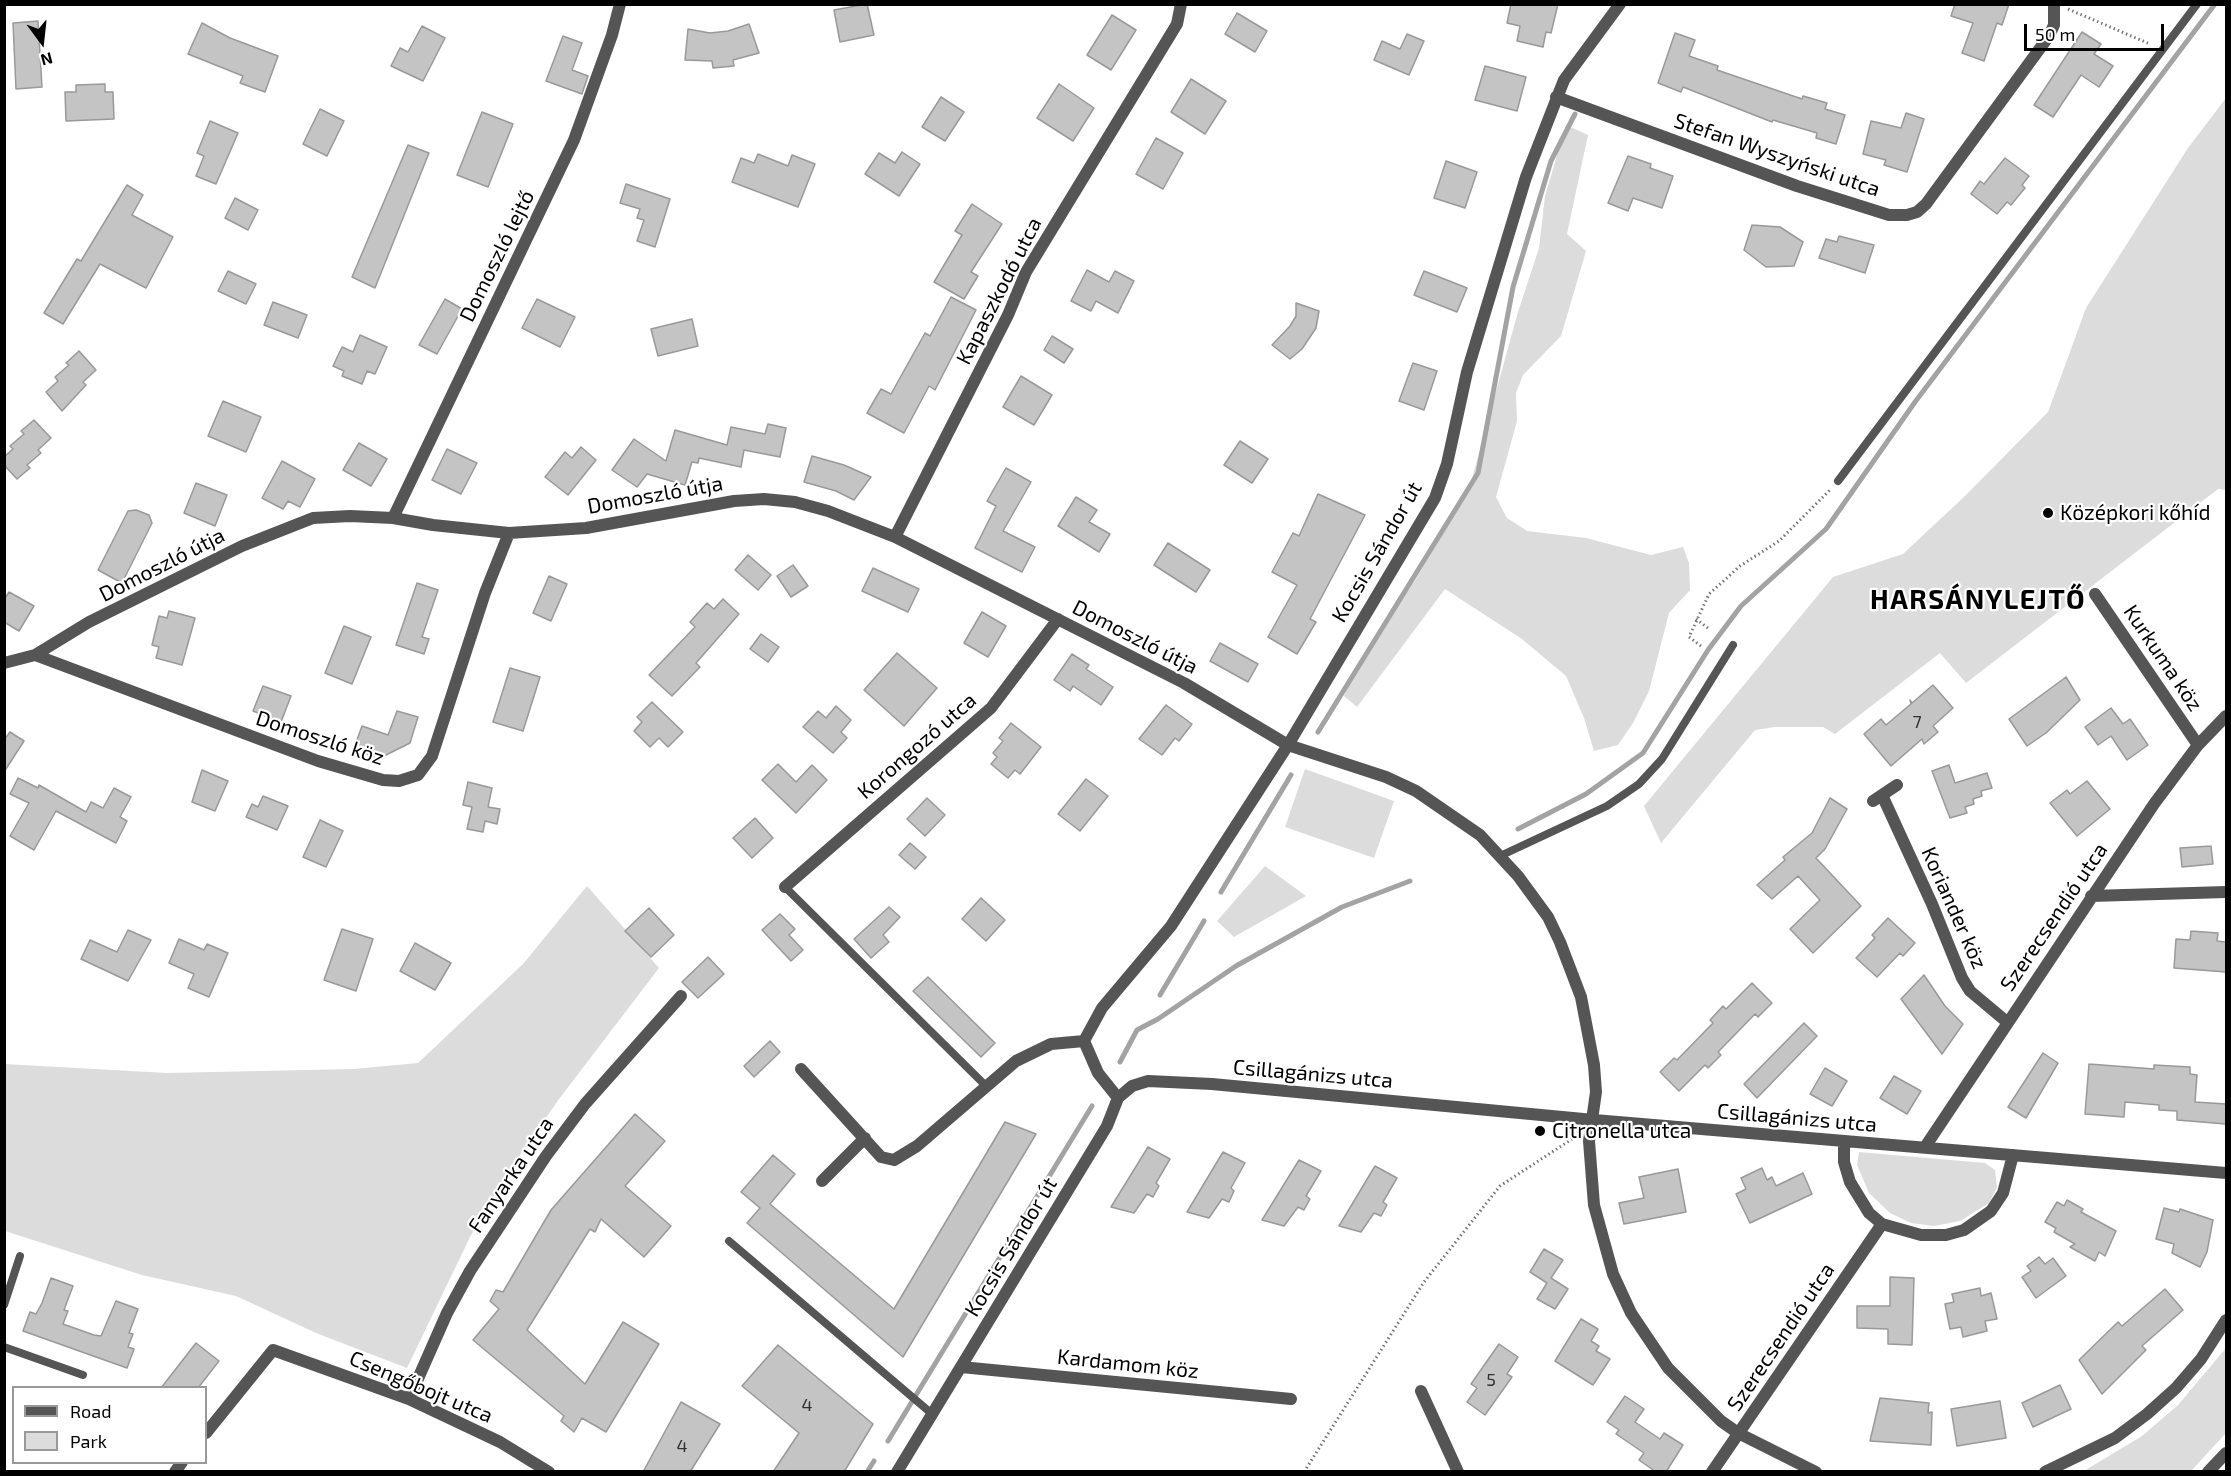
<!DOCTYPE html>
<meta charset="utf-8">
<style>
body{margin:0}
#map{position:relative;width:2231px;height:1476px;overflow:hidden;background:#fff;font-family:"Exo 2",sans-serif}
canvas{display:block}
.frame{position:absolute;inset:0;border:6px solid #000;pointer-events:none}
.legend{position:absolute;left:12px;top:1386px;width:195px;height:78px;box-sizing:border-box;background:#fff;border:2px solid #999;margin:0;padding:8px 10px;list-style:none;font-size:18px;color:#000}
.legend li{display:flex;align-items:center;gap:12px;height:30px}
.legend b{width:30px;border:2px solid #999}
.north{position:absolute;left:12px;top:12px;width:60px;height:60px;-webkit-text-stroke:4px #fff;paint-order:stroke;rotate:165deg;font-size:16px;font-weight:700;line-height:24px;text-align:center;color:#000}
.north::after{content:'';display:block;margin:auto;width:21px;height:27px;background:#000;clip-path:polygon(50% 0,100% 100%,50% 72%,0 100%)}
.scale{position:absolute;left:2024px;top:24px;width:140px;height:27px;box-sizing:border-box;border:3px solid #000;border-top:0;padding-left:8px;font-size:18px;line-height:21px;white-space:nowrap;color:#000;-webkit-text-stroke:4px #fff;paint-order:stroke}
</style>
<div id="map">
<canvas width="2231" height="1476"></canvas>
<div class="frame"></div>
<ul class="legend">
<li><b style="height:8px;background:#555"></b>Road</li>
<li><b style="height:16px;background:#dcdcdc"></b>Park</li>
</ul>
<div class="north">N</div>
<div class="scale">50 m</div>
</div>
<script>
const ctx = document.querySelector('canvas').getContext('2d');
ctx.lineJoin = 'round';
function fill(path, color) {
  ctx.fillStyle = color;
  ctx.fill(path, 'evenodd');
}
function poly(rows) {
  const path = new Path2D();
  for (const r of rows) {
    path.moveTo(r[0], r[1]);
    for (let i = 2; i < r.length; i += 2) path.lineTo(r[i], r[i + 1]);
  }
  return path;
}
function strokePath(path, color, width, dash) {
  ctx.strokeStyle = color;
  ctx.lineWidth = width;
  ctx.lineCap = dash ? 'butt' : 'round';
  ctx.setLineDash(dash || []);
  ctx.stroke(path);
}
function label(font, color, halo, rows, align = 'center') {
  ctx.font = font + ' "Exo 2",sans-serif';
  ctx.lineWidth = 4.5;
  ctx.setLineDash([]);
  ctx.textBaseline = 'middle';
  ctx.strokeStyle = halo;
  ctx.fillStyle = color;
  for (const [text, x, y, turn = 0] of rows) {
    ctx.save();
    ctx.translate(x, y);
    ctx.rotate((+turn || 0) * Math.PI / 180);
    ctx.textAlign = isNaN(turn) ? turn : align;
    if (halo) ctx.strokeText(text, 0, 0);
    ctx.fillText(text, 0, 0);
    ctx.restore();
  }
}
const green = poly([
 [2226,98,2226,490,2218,489,1966,683,1940,653,1835,734,1823,727,1775,727,1755,730,1661,843,1644,806,1833,577,1903,554,1966,495,2048,412,2086,308,2188,148],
 [1566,125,1588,135,1567,234,1586,251,1561,336,1523,375,1516,393,1517,421,1496,497,1507,518,1527,531,1586,538,1651,555,1683,547,1689,563,1690,590,1669,613,1649,691,1633,723,1618,745,1594,751,1584,718,1566,676,1522,639,1445,589,1357,707,1344,696,1354,670,1416,579,1469,489,1518,312,1539,248,1545,196],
 [1305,769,1394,801,1374,858,1285,827],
 [1265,866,1306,896,1234,937,1217,921],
 [587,886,659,968,559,1099,509,1171,470,1237,407,1368,316,1333,236,1296,142,1275,5,1231,4,1064,167,1073,354,1069,418,1063,523,964],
 [1859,1152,1985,1163,1995,1170,1997,1187,1989,1203,1960,1221,1934,1226,1911,1223,1890,1213,1869,1193,1857,1165],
 [2226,1348,2226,1433,2191,1471,2084,1471,2142,1436,2178,1405]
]);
const stream = poly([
 [1318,732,1478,473,1513,287,1551,161,1575,114],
 [1518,829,1586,794,1643,753,1708,650,1741,606,1826,529,1915,402,2215,4],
 [1221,892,1291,775],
 [1160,995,1204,921],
 [1120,1062,1137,1030,1158,1019,1236,966,1342,907,1410,881],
 [888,1441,1092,1106],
 [867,1472,874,1461]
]);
const building = poly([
 [867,4,874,35,840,42,834,10,867,4],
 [1511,4,1558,4,1551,33,1546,32,1543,47,1517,41,1520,26,1507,23,1511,4],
 [1955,4,2009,4,2002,25,1997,23,1984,61,1962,53,1973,23,1951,16,1955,4],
 [1237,13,1267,31,1255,52,1225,34,1237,13],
 [1112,15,1136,30,1111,70,1087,55,1112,15],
 [38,21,42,87,16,89,13,23,38,21],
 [202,23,230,38,278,56,265,92,240,83,243,76,188,54,202,23],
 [749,24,759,53,733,60,734,66,713,68,712,61,685,60,688,29,710,33,728,31,749,24],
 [422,26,445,38,423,81,391,66,400,48,408,52,422,26],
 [2082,32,2101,44,2094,54,2113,66,2099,87,2081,75,2053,117,2034,105,2082,32],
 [1675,33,1695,40,1689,56,1718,66,1717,70,1802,99,1803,96,1827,103,1825,109,1845,115,1836,144,1816,138,1817,133,1773,120,1772,122,1683,87,1681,92,1658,83,1675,33],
 [1407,34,1424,41,1409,75,1374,60,1382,41,1400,49,1407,34],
 [563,36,582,43,572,70,588,76,582,94,546,81,563,36],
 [1485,66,1526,77,1517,111,1475,100,1485,66],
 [1191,79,1226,101,1205,134,1171,112,1191,79],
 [105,84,105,92,113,92,114,119,66,121,65,92,76,92,76,85,105,84],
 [1059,84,1094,108,1073,141,1037,118,1059,84],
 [941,97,964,112,945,141,922,127,941,97],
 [320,109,344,121,327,156,303,144,320,109],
 [482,112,513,124,488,187,457,175,482,112],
 [1906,113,1924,119,1907,172,1884,165,1886,160,1863,154,1871,121,1901,128,1906,113],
 [210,121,238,133,216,184,196,176,204,156,197,153,210,121],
 [1156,138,1183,153,1163,189,1136,174,1156,138],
 [408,145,429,153,375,288,352,277,408,145],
 [902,152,920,164,899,196,865,174,879,153,895,163,902,152],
 [758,154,788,166,792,155,815,164,798,207,732,182,741,158,754,163,758,154],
 [1628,156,1651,164,1650,168,1673,176,1662,208,1633,198,1628,211,1608,203,1628,156],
 [2005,158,2029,176,2022,185,2025,188,2011,205,2007,202,1997,214,1971,194,1980,181,1984,184,2005,158],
 [1446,161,1477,172,1465,208,1434,198,1446,161],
 [626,184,670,199,655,247,637,241,644,220,637,218,640,209,620,203,626,184],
 [127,185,143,195,132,215,173,237,146,288,100,264,63,324,44,313,77,259,81,261,127,185],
 [235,198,258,210,248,230,225,218,235,198],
 [972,204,1002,224,971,272,978,276,964,299,934,282,962,235,955,231,972,204],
 [1752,225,1780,227,1803,242,1794,266,1766,267,1744,250,1752,225],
 [1839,236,1874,245,1865,273,1819,258,1826,239,1837,242,1839,236],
 [1087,270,1109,282,1115,271,1134,281,1118,313,1096,301,1091,311,1071,301,1087,270],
 [228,271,256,284,246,304,218,291,228,271],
 [1424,271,1467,288,1457,312,1414,295,1424,271],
 [951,297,976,310,935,390,929,386,904,433,867,413,881,389,891,394,925,333,930,336,951,297],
 [445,299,462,309,437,354,419,345,445,299],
 [537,299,575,317,560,347,522,328,537,299],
 [273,302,307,315,298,338,264,325,273,302],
 [1296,303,1319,311,1316,328,1302,349,1290,359,1272,345,1290,326,1296,316,1296,303],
 [692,319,698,346,658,356,651,329,692,319],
 [360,335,387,347,375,374,367,371,362,384,342,376,344,371,333,366,342,347,353,352,360,335],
 [1052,336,1073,349,1064,363,1044,350,1052,336],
 [79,351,96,370,83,382,86,385,62,411,46,392,58,381,55,377,69,365,66,363,79,351],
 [1413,363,1437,371,1424,410,1399,401,1413,363],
 [1021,376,1052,395,1034,425,1003,407,1021,376],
 [223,401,261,417,246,452,208,436,223,401],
 [34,420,51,438,38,450,41,453,27,465,30,468,17,479,4,465,4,457,13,449,10,446,24,434,21,431,34,420],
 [768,424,786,428,780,457,744,450,741,467,699,458,698,463,692,462,685,485,647,474,637,487,612,470,634,439,666,461,675,430,727,445,731,427,765,434,768,424],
 [1240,441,1268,459,1252,483,1224,465,1240,441],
 [359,443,387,459,371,486,343,470,359,443],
 [581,447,596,460,568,495,545,477,565,452,572,458,581,447],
 [447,449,477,463,461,494,432,480,447,449],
 [812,456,844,465,871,477,854,500,836,491,804,482,812,456],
 [282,461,315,479,300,507,288,501,283,509,262,498,282,461],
 [1006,468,1031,482,1003,531,1035,547,1022,572,975,548,996,506,987,501,1006,468],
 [196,483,227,495,215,526,184,513,196,483],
 [1318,494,1365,515,1310,619,1316,622,1297,654,1268,637,1297,585,1272,572,1293,533,1299,536,1318,494],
 [1076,497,1097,510,1089,522,1110,534,1099,552,1058,526,1076,497],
 [136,510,149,515,152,523,122,583,98,570,128,511,136,510],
 [1168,543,1210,570,1196,592,1154,565,1168,543],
 [748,555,771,575,758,590,735,570,748,555],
 [793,565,808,586,791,597,777,576,793,565],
 [873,568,919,589,908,612,862,591,873,568],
 [549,576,567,584,551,621,533,613,549,576],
 [417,583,438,590,422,637,429,639,424,654,396,645,417,583],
 [9,592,34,606,19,631,4,622,4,600,9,592],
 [723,599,739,614,696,663,700,667,672,696,649,675,695,627,690,622,707,603,714,609,723,599],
 [169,611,195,618,182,665,156,658,159,647,152,645,159,616,167,618,169,611],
 [982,612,1006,626,988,657,964,643,982,612],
 [344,626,371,637,352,684,325,673,344,626],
 [761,634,779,647,768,662,750,649,761,634],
 [1220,643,1258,664,1248,682,1210,661,1220,643],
 [897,653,937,688,904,726,864,690,897,653],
 [1072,654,1089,665,1086,669,1113,687,1101,705,1073,686,1070,691,1054,680,1072,654],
 [510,668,540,677,523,731,493,722,510,668],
 [2066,677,2080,700,2046,733,2027,746,2009,719,2066,677],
 [1933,685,1953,708,1933,726,1938,732,1924,744,1922,739,1891,766,1864,734,1881,719,1886,725,1911,704,1910,700,1912,703,1933,685],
 [263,686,291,696,281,722,253,711,263,686],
 [652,702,683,732,668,747,659,738,650,747,634,731,642,722,637,717,652,702],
 [1166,705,1192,724,1179,741,1175,738,1162,755,1139,739,1166,705],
 [836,706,851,720,841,732,847,738,833,753,803,727,818,711,826,718,836,706],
 [2111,708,2123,724,2130,719,2148,745,2127,760,2111,736,2098,745,2085,727,2111,708],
 [397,711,418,717,410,743,378,759,354,748,362,726,388,735,397,711],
 [1011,723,1041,747,1020,774,1015,770,1008,778,991,764,997,757,993,753,1003,741,999,738,1011,723],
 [10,732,24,741,4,772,4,740,10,732],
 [778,764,796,782,812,765,827,780,796,813,762,780,778,764],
 [1949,765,1955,783,1987,773,1992,788,1981,791,1982,796,1973,799,1974,804,1965,807,1967,813,1950,818,1932,771,1949,765],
 [202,770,228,781,215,811,192,802,202,770],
 [18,778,38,788,39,785,86,812,91,802,103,808,114,788,131,797,120,817,127,821,116,843,56,811,34,850,10,836,29,803,10,794,18,778],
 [1086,779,1108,796,1080,831,1058,814,1086,779],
 [2087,781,2110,809,2077,836,2050,803,2067,790,2070,794,2087,781],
 [468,782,492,788,488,807,500,809,497,824,485,821,483,832,467,829,472,807,463,805,468,782],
 [263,796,288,806,277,830,246,817,252,804,258,807,263,796],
 [927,798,945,815,925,836,907,819,927,798],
 [1830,798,1847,809,1825,849,1816,858,1861,906,1813,953,1790,929,1820,900,1798,876,1772,899,1757,885,1785,860,1783,857,1812,833,1830,798],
 [755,818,773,838,752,858,733,838,755,818],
 [320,820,343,831,326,867,303,857,320,820],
 [910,843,926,857,915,869,899,855,910,843],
 [2211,846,2213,864,2182,867,2180,848,2211,846],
 [981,898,1005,920,986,941,962,919,981,898],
 [889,907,900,917,883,935,889,942,871,958,854,939,889,907],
 [649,908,674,935,651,957,625,931,649,908],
 [780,914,795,929,789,935,803,950,791,961,762,930,780,914],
 [1888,918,1915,943,1903,956,1900,953,1877,977,1856,958,1875,938,1872,935,1888,918],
 [342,929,373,939,356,991,324,980,342,929],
 [128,930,151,940,128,981,81,959,90,940,117,952,128,930],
 [2191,931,2218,933,2217,941,2226,942,2226,972,2174,968,2176,939,2190,940,2191,931],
 [179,939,204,950,207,944,228,953,209,997,188,988,194,974,169,963,179,939],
 [415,943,451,963,435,990,400,971,415,943],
 [708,957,724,974,698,998,682,982,708,957],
 [1924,975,1945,1006,1963,1024,1942,1054,1901,999,1924,975],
 [928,977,995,1043,981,1057,913,991,928,977],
 [1752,983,1772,1003,1758,1017,1755,1014,1718,1052,1721,1055,1708,1068,1705,1065,1679,1091,1660,1072,1674,1058,1677,1060,1713,1023,1710,1020,1723,1006,1726,1009,1752,983],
 [1804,1023,1817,1036,1757,1098,1744,1084,1804,1023],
 [770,1041,780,1052,754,1077,744,1066,770,1041],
 [2043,1053,2058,1063,2026,1118,2008,1107,2043,1053],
 [2089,1064,2154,1069,2154,1065,2190,1067,2190,1074,2197,1075,2195,1102,2226,1104,2226,1124,2177,1120,2177,1111,2159,1110,2159,1105,2125,1102,2124,1117,2085,1114,2089,1064],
 [1825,1068,1847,1081,1832,1106,1810,1094,1825,1068],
 [1894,1076,1921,1091,1907,1114,1880,1098,1894,1076],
 [635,1114,665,1141,625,1186,671,1226,644,1257,601,1219,595,1232,590,1229,527,1330,585,1384,623,1322,659,1344,606,1432,582,1418,574,1432,561,1421,564,1416,473,1340,499,1309,490,1301,496,1290,503,1292,551,1210,635,1114],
 [1005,1122,1036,1134,903,1357,747,1223,760,1208,741,1192,773,1155,795,1174,770,1204,894,1309,1005,1122],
 [1148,1147,1170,1159,1156,1183,1159,1186,1153,1197,1147,1194,1134,1213,1111,1207,1148,1147],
 [1223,1152,1245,1163,1231,1188,1234,1191,1229,1202,1222,1199,1209,1218,1187,1212,1223,1152],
 [1299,1160,1321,1171,1306,1196,1310,1199,1304,1210,1298,1207,1284,1226,1262,1220,1299,1160],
 [1375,1166,1397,1178,1383,1202,1387,1205,1381,1216,1374,1213,1361,1232,1339,1226,1375,1166],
 [1762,1168,1767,1180,1772,1177,1776,1186,1803,1173,1812,1194,1750,1223,1736,1194,1746,1189,1741,1178,1762,1168],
 [1678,1169,1686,1212,1624,1224,1619,1203,1644,1198,1639,1177,1678,1169],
 [2067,1200,2083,1209,2081,1212,2116,1231,2105,1256,2099,1252,2095,1261,2070,1247,2075,1244,2054,1232,2056,1228,2045,1222,2057,1202,2064,1206,2067,1200],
 [2164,1208,2179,1212,2180,1209,2213,1220,2207,1252,2200,1267,2172,1253,2174,1244,2156,1239,2164,1208],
 [1544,1249,1563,1260,1551,1278,1568,1289,1555,1309,1537,1299,1547,1283,1530,1272,1544,1249],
 [2039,1257,2045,1264,2053,1258,2066,1276,2036,1298,2022,1277,2031,1271,2027,1266,2039,1257],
 [1890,1277,1914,1278,1912,1345,1888,1344,1888,1329,1857,1328,1857,1306,1890,1306,1890,1277],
 [51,1278,73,1286,64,1310,68,1311,63,1324,94,1335,101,1336,116,1301,138,1309,129,1333,133,1334,128,1347,134,1349,127,1368,23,1331,30,1312,36,1314,42,1303,51,1278],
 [1980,1288,1981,1296,1991,1293,1997,1319,1985,1321,1987,1331,1963,1337,1961,1327,1950,1329,1945,1304,1954,1302,1952,1294,1980,1288],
 [2165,1289,2183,1310,2142,1346,2146,1350,2102,1394,2079,1360,2118,1322,2122,1326,2165,1289],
 [1581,1319,1598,1329,1591,1341,1599,1346,1596,1351,1610,1359,1593,1385,1555,1361,1581,1319],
 [196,1343,219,1361,198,1388,161,1388,196,1343],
 [1499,1344,1518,1357,1507,1374,1512,1377,1485,1415,1467,1402,1477,1388,1471,1384,1499,1344],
 [778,1345,873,1424,844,1472,773,1472,799,1433,742,1386,778,1345],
 [2060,1385,2071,1409,2033,1427,2022,1403,2060,1385],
 [1625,1396,1644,1409,1635,1422,1660,1439,1664,1433,1683,1445,1666,1472,1656,1472,1639,1460,1644,1453,1616,1434,1619,1430,1607,1422,1625,1396],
 [1880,1398,1929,1403,1928,1413,1932,1412,1931,1445,1870,1441,1880,1398],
 [2000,1401,2006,1438,1957,1446,1951,1409,2000,1401],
 [681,1402,720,1424,690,1472,643,1472,681,1402]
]);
const path = poly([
 [2068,9,2150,44],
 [1696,619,1709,629],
 [1701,646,1689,637,1709,594,1740,566,1779,541,1831,489],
 [1304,1472,1424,1282,1500,1186,1572,1139]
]);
const service = poly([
 [1838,481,2197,4],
 [1500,856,1607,806,1639,784,1662,759,1733,645],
 [785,887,987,1087],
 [729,1241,931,1413],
 [4,1305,20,1256],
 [4,1347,83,1375]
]);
const minor = poly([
 [1556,97,1797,186,1889,215,1907,215,1917,212,1926,204,2049,36,2054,25,2054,4],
 [393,518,574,140,612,35,620,4],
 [895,537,1008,315,1026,272,1177,24,1181,4],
 [2095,594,2198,745],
 [35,655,318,761,383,780,399,781,418,775,432,756,485,593,509,533],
 [4,663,35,655,89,622,242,546,313,518,350,516,393,518,433,525,509,533,586,528,734,501,764,499,795,502,828,511,895,537,1184,683,1288,745,1386,777,1416,791,1480,835,1518,876,1548,917,1560,942,1581,997,1594,1065,1596,1092,1589,1141,1594,1205,1613,1274,1631,1313,1668,1368,1721,1421,1738,1433,1816,1472],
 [1882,795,1932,904,1962,978,1970,991,2007,1022],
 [1873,801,1897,785],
 [785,887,991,708,1058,619],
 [2091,896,2226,892],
 [801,1069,881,1157,894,1160,917,1146,1016,1061,1051,1044,1084,1041],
 [1118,1098,1098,1073,1084,1041,1102,1008,1171,926,1288,745,1435,498,1447,464,1467,372,1526,177,1564,80,1620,4],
 [1844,1142,1844,1162,1850,1182,1869,1213,1882,1224,1921,1235,1946,1235,1964,1230,1991,1211,2003,1193,2013,1155],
 [1925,1147,2154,804,2198,745,2226,716],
 [822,1181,865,1138],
 [961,1367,1291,1399],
 [1421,1391,1458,1472],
 [409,1399,447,1313,470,1271,546,1156,585,1104,681,996],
 [206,1433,273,1350,409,1399,500,1442,549,1472],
 [175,1472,182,1462],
 [897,1472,1107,1126,1118,1098,1132,1086,1148,1081,1212,1084,1594,1120,2226,1173],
 [1712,1472,1882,1224],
 [2045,1472,2115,1438,2147,1414,2176,1388,2201,1359,2226,1320],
 [2208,1472,2226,1453]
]);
const markers = [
 [2048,513,6,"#000"],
 [1540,1131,6,"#000"]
];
const numberNames = [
 ["7",1917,722],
 ["5",1491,1380],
 ["4",807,1405],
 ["4",682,1446]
];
const streetNames = [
 ["Stefan Wyszyński utca",1777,155,19],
 ["Domoszló lejtő",497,256,-64],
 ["Kapaszkodó utca",999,291,-63],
 ["Domoszló útja",655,495,-10],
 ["Kocsis Sándor út",1377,552,-60],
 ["Domoszló útja",162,565,-27],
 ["Domoszló útja",1135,637,27],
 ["Kurkuma köz",2163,658,56],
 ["Domoszló köz",320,738,18],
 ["Korongozó utca",917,746,-41],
 ["Koriander köz",1954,908,66],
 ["Szerecsendió utca",2054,917,-56],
 ["Csillagánizs utca",1313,1074,5],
 ["Csillagánizs utca",1797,1118,5],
 ["Fanyarka utca",511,1175,-56],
 ["Kocsis Sándor út",1011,1247,-59],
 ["Szerecsendió utca",1781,1337,-56],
 ["Kardamom köz",1128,1364,6],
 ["Csengőbojt utca",421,1387,23]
];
const poiNames = [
 ["Középkori kőhíd",2060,513],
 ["Citronella utca",1552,1131]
];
const districtNames = [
 ["HARSÁNYLEJTŐ",1978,600]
];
fill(green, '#dcdcdc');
strokePath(stream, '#a3a3a3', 5);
fill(building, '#c4c4c4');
strokePath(building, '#999', 1.5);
strokePath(path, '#777', 3, [1.5, 3]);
strokePath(service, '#555', 8);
strokePath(minor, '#555', 12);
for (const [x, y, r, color] of markers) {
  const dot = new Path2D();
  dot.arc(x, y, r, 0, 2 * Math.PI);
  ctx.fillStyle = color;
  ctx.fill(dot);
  strokePath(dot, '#fff', 2);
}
label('18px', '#313131', null, numberNames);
label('21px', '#000', '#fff', streetNames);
label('21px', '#000', '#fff', poiNames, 'left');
ctx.letterSpacing = '1.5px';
label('bold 27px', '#000', '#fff', districtNames);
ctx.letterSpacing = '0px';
</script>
